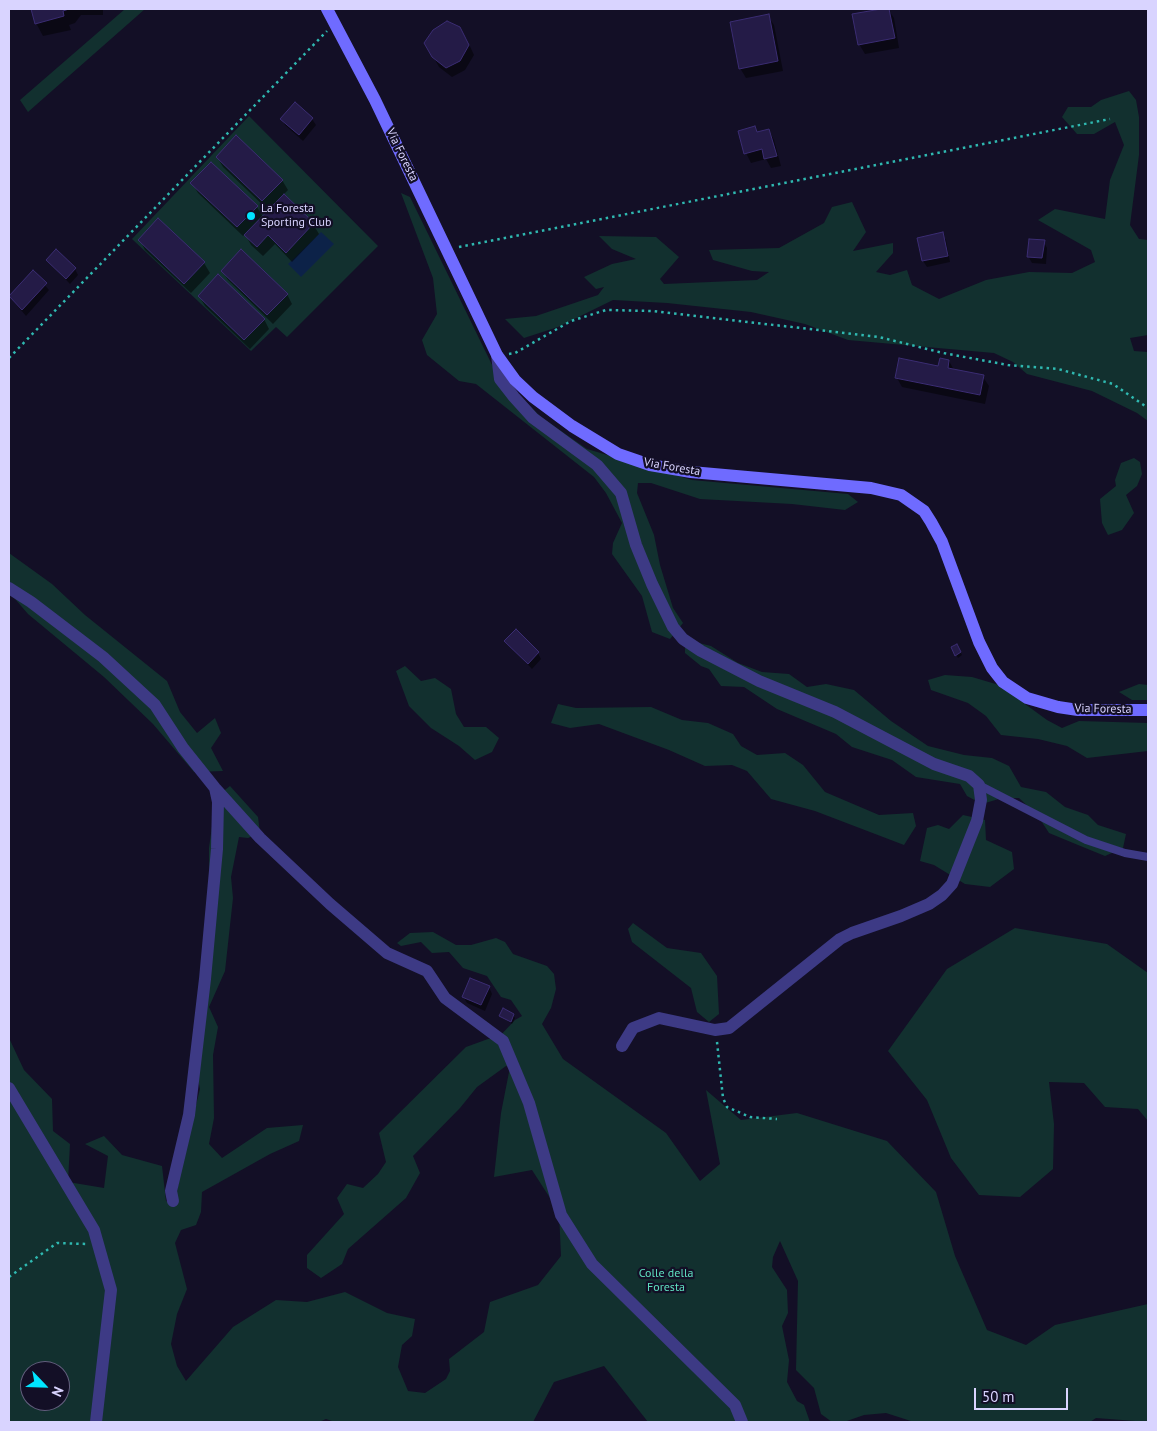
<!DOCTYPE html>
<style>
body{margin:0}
#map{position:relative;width:1157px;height:1431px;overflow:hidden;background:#130f26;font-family:"PT Sans",sans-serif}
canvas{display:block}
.frame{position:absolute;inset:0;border:10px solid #d9d4ff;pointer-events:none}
.north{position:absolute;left:20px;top:1361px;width:50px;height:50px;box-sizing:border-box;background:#130f26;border:1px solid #625e7d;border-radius:50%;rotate:114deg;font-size:14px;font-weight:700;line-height:20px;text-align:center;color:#d9d4ff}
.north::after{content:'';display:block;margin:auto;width:18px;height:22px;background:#00e5ff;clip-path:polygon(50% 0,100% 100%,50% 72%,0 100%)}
.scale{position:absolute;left:974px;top:1388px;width:94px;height:22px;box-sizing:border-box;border:2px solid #d9d4ff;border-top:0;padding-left:6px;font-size:15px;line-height:18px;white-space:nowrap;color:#d9d4ff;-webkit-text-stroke:4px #130f26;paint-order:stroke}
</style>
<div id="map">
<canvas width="1157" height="1431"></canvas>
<div class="frame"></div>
<div class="north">N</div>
<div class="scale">50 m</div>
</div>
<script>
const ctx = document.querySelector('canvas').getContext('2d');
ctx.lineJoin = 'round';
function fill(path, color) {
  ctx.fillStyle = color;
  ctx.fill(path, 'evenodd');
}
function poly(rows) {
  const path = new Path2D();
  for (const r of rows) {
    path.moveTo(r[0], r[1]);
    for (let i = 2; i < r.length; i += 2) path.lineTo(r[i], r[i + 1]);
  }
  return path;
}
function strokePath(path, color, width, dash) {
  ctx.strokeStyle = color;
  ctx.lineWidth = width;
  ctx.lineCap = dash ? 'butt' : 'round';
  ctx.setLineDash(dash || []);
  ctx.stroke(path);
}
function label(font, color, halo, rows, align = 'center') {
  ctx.font = font + ' "PT Sans",sans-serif';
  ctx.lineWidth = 4.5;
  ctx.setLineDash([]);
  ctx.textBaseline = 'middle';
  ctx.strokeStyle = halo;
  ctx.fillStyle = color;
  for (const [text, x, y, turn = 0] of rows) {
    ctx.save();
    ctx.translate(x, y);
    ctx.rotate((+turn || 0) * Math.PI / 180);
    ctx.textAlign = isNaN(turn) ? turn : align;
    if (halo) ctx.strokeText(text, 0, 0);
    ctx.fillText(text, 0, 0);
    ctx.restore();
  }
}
const green = poly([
 [125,9,145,9,28,112,20,100],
 [1129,91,1136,100,1139,117,1139,155,1130,225,1139,239,1148,240,1148,335,1130,338,1134,351,1148,352,1148,421,1137,413,1092,391,1027,374,1013,362,994,353,848,340,805,324,751,312,667,303,613,300,558,327,524,338,505,319,536,316,598,295,604,287,596,289,584,277,612,264,636,259,612,249,599,236,656,237,679,257,660,279,664,284,757,280,769,272,752,271,713,260,709,250,779,248,824,223,832,207,852,202,866,232,853,251,893,243,893,253,876,272,890,275,907,270,912,285,939,299,986,280,1029,272,1072,273,1095,262,1091,250,1038,220,1055,209,1105,219,1110,180,1124,145,1115,122,1094,134,1077,134,1062,117,1068,107,1091,107,1101,100],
 [249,116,378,246,287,337,276,327,251,351,132,239],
 [401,193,410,197,496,373,541,417,587,449,692,480,848,494,858,502,845,510,792,504,700,499,651,483,638,483,637,493,654,535,660,565,673,608,683,623,670,639,652,632,642,596,612,554,613,543,622,523,606,493,594,477,476,384,459,381,427,355,422,340,437,314,433,278],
 [1134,458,1140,462,1142,474,1137,486,1126,495,1134,513,1122,530,1108,535,1102,523,1100,499,1116,486,1115,480,1121,463],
 [9,553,52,584,85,615,167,681,180,712,197,733,215,718,221,733,211,748,223,771,194,772,153,724,104,677,28,614,9,592],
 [691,641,711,646,738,663,762,672,789,674,807,687,826,684,854,690,891,721,928,746,964,755,992,758,1009,766,1021,787,1046,792,1065,807,1088,815,1098,825,1126,834,1123,848,1105,856,1078,845,1049,833,1038,816,1019,798,1002,798,982,804,967,796,960,784,916,777,892,760,852,747,836,734,777,709,744,687,721,686,709,669,701,666,685,653,685,648],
 [405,666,421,681,435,678,451,689,456,714,464,727,486,727,499,738,492,752,475,760,459,746,431,728,409,706,396,671],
 [945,675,972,677,999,685,1047,720,1062,728,1079,721,1148,723,1148,751,1087,758,1067,746,1038,739,1001,735,986,716,968,703,931,690,928,680],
 [1139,684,1148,685,1148,700,1132,700,1119,692],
 [558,704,576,708,651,707,682,720,708,723,733,734,741,746,757,755,785,753,803,765,825,792,879,815,913,813,916,826,904,845,815,811,771,799,747,771,732,765,705,766,669,750,599,724,570,728,551,723],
 [230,786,258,817,260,833,248,838,239,837,231,877,233,898,225,971,209,1007,218,1027,213,1055,214,1118,209,1144,222,1158,267,1128,303,1125,299,1141,270,1154,202,1192,201,1212,196,1225,181,1230,175,1243,187,1289,177,1314,171,1344,177,1366,186,1381,233,1327,276,1300,307,1302,345,1292,387,1313,415,1319,412,1336,402,1345,398,1367,408,1391,425,1393,446,1379,450,1371,449,1359,484,1332,490,1302,538,1285,561,1256,559,1212,532,1170,494,1177,501,1113,510,1067,506,1066,477,1087,460,1108,413,1156,420,1173,406,1198,348,1249,342,1264,321,1278,307,1268,307,1255,344,1214,337,1198,347,1184,363,1188,378,1174,386,1162,379,1133,466,1047,488,1039,497,1039,515,1020,522,1016,511,1000,501,997,487,976,463,968,449,952,432,953,421,942,401,946,397,943,410,933,433,932,456,945,471,945,496,938,505,942,513,954,547,966,554,974,556,989,551,1008,542,1024,563,1059,666,1133,700,1181,720,1164,706,1090,741,1120,797,1113,887,1141,936,1192,955,1256,987,1330,1026,1345,1055,1325,1148,1304,1148,1422,1096,1418,1090,1422,914,1422,886,1413,864,1415,844,1422,832,1422,821,1414,814,1388,796,1370,798,1281,780,1241,773,1257,772,1267,787,1290,788,1313,782,1326,789,1360,787,1382,797,1401,804,1405,810,1422,648,1422,604,1366,554,1382,533,1422,335,1422,326,1419,319,1422,9,1422,9,1038,24,1070,52,1099,53,1131,70,1144,68,1182,104,1188,108,1156,85,1144,104,1136,122,1155,162,1166,166,1201,175,1204,182,1161,200,1089,193,1056,209,909,209,848,216,797],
 [30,1371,60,1371,60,1401,30,1401],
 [963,815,985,820,986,840,1012,852,1014,869,990,887,965,884,934,865,920,861,927,828,938,825,949,829],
 [633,923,667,948,701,953,717,976,719,1014,709,1022,697,1012,691,988,632,942,628,929],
 [1015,928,1107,944,1148,973,1148,1121,1138,1109,1105,1107,1084,1083,1049,1082,1054,1124,1053,1169,1020,1197,979,1195,951,1158,927,1100,888,1051,947,969]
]);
const water = poly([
 [321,232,334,244,301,277,288,264]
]);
const shadow = poly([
 [39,9,103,9,103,15,81,15,75,23,69,25,71,30,43,36,36,23,33,10],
 [888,9,894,18,899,48,865,54,859,44,854,15],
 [768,16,774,25,783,71,746,78,740,68],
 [466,38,474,55,465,70,452,77,439,67,433,56],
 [295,104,312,119,316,125,303,141,285,125,282,119],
 [755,127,758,133,769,130,774,140,781,166,771,168,766,159,751,163,746,153],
 [217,157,282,180,288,190,283,195,313,224,319,234,292,262,275,244,263,256,251,245,245,234,243,236,198,193,192,183,257,207,263,217,269,211,223,167],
 [158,220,204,263,210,273,191,293,145,250,140,240],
 [942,234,946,240,950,262,927,267,923,261,919,239],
 [1044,242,1047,248,1046,264,1032,263,1028,256],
 [47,260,75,269,78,275,70,284],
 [222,271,287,294,292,304,273,324,228,280],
 [33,272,49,290,26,316,10,297],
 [199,296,264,319,269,329,250,349,205,306],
 [949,361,954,370,983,377,989,386,985,404,902,387,897,378,939,367],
 [506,641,538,653,541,659,532,669],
 [957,646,962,655,958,658,953,648],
 [489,987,492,994,485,1011,467,1003,463,996],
 [513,1015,515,1018,512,1024,501,1016]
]);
const building = poly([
 [31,9,69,9,63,11,64,16,35,24,31,9],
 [881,9,889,9,895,38,858,45,852,14,881,9],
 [769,14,778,61,739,69,730,22,769,14],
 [447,21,460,27,469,45,460,61,446,68,432,57,424,43,433,30,447,21],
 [295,102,313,118,299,135,280,119,295,102],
 [755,126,757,132,769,129,777,156,764,159,762,149,744,154,738,131,755,126],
 [236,135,283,180,262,201,216,157,236,135],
 [211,162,258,206,237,227,190,183,211,162],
 [284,194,314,223,286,253,268,235,257,247,244,235,284,194],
 [158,218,205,262,184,284,138,240,158,218],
 [943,232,948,256,922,261,917,238,943,232],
 [1029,239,1045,240,1042,258,1027,257,1029,239],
 [56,249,76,268,66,279,46,260,56,249],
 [241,249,288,294,267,315,221,271,241,249],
 [33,270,47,283,22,310,9,296,33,270],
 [218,274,265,319,244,340,198,296,218,274],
 [899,358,938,366,940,358,949,360,948,368,984,375,980,395,895,378,899,358],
 [516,629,539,652,528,664,504,641,516,629],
 [957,644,961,652,955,656,951,647,957,644],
 [470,978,490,986,481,1005,462,997,470,978],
 [503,1008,514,1014,511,1022,499,1016,503,1008]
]);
const path = poly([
 [459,247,1110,119],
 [509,354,515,353,571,321,606,310,652,311,879,337,943,353,1008,365,1058,369,1113,384,1148,408],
 [9,358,327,31],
 [717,1042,723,1098,727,1107,750,1117,777,1119],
 [9,1277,57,1243,87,1244]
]);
const service = poly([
 [979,785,1086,840,1125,853,1148,857]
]);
const minor = poly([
 [497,355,500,379,514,397,533,418,597,465,621,493,636,545,652,584,673,627,683,639,701,651,759,681,835,712,934,764,969,776,979,785,981,800,977,821,952,884,942,895,929,904,901,916,852,933,840,939,729,1028,715,1030,659,1018,633,1028,622,1046],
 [9,588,31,602,103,657,155,705,183,748,215,788,260,838,330,904,387,953,427,971,445,998,503,1041,529,1103,561,1215,592,1264,735,1405,742,1422],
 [9,1088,94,1230,111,1290,96,1422],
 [173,1201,171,1191,189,1115,205,979,217,849,218,802,215,788]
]);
const secondary = poly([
 [327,9,375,100,497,355,515,380,533,397,572,426,618,454,650,465,691,472,871,488,901,495,924,511,931,522,942,542,979,642,992,668,1003,682,1027,698,1058,707,1078,710,1148,710]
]);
const markers = [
 [251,216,5,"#00e5ff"]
];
const streetNames = [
 ["Via Foresta",402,155,64],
 ["Via Foresta",672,467,10],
 ["Via Foresta",1103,709,1]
];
const poiNames = [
 ["La Foresta",261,209],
 ["Sporting Club",261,223]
];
const parkNames = [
 ["Colle della",666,1274],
 ["Foresta",666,1288]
];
fill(green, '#12302f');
fill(water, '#0c2248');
fill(shadow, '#0007');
fill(building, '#241b47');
strokePath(building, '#3b2d73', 1);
strokePath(path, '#2fb8b0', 2.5, [2.5, 4]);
strokePath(service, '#3d3a85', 8);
strokePath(minor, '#3d3a85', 12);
strokePath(secondary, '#6f6bff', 12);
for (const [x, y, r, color] of markers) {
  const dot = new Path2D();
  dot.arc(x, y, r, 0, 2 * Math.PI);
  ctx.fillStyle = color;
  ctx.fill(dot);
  strokePath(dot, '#130f26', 2);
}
label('12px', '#d9d4ff', '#130f26', streetNames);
label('12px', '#d9d4ff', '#130f26', poiNames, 'left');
label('12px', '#5fe0c0', '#130f26', parkNames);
</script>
